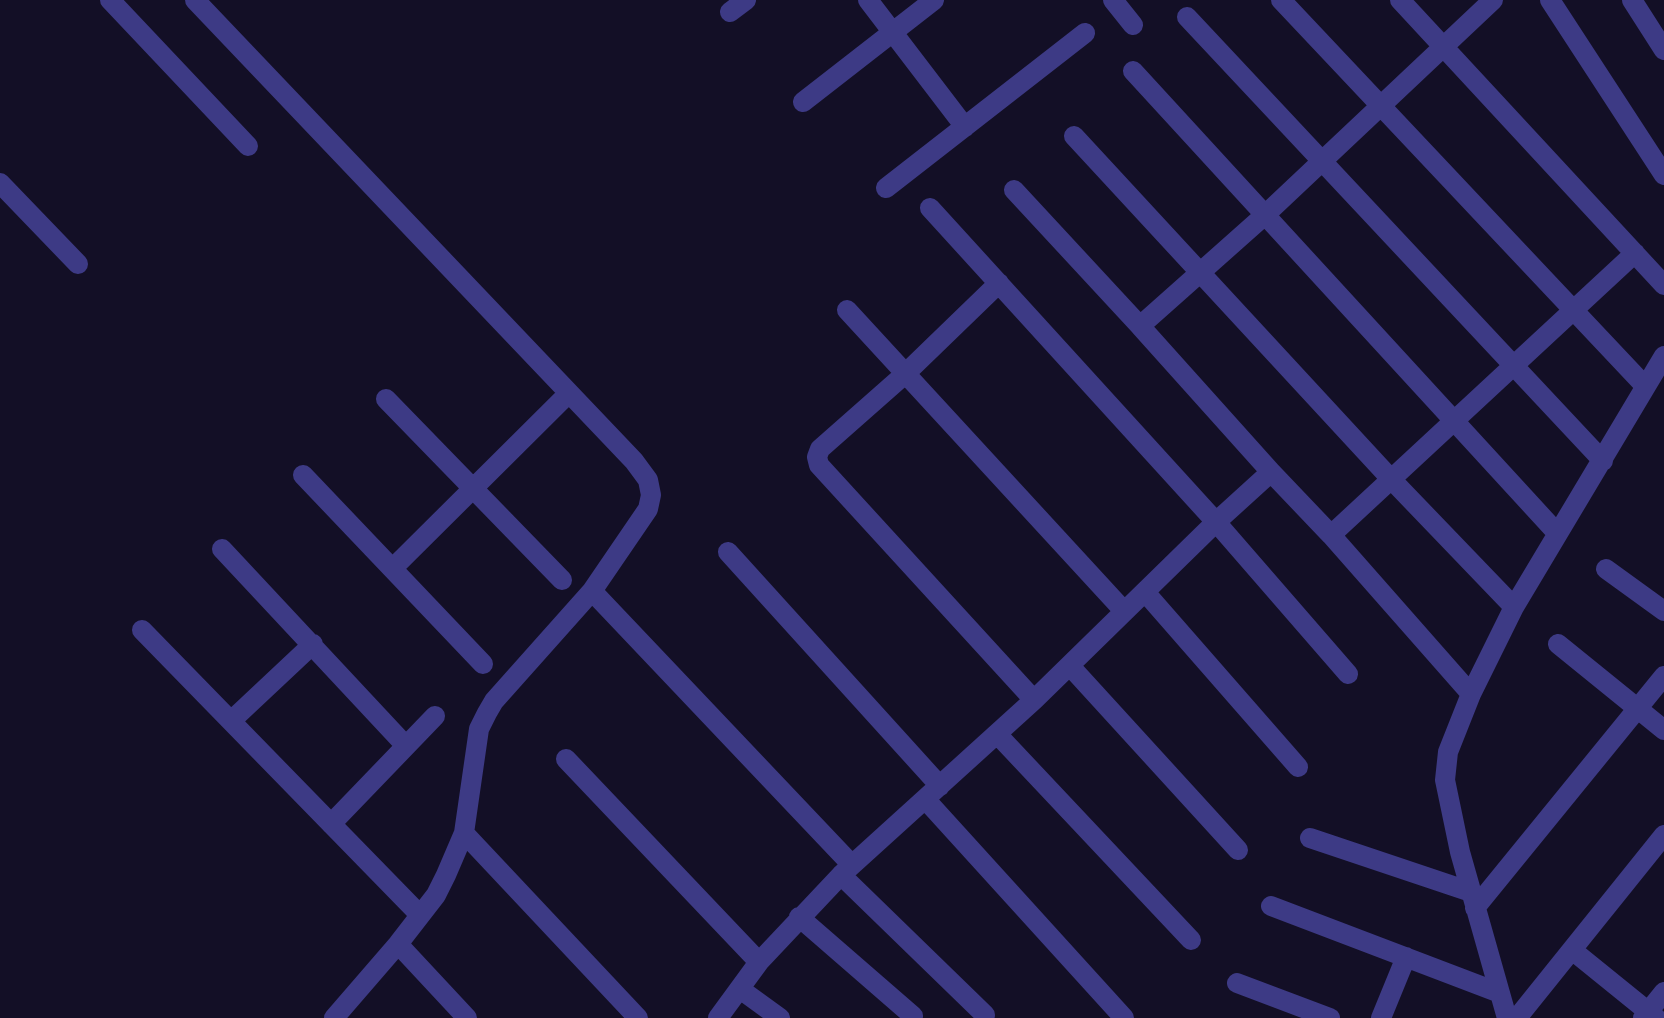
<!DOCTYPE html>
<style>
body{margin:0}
canvas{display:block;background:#130f26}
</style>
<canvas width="1664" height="1018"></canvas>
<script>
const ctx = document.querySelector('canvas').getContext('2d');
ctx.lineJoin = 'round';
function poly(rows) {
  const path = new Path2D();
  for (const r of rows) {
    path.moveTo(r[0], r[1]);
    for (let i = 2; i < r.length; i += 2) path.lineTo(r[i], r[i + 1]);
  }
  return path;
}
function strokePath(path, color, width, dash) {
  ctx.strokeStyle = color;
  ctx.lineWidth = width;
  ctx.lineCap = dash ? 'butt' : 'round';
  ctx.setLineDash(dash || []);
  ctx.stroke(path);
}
const minor = poly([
 [110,0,248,146],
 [195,0,634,461,648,480,651,495,648,509,592,591,494,701,487,713,479,729,464,833,446,875,436,895,398,944,334,1018],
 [868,0,965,127],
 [1113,0,1133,25],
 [1281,0,1645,386],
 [1400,0,1664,285],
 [1550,0,1664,175],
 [1632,0,1664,50],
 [730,12,746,0],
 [1187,17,1603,461],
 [1133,71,1557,533],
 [803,102,934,0],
 [1074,136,1391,479,1514,607],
 [0,183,78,264],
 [886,188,1085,33],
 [1014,190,1140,326],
 [930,208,1216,522,1348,674],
 [999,283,905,374,820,449,817,457,819,465,1034,700],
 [847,310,1124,611],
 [386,399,562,580],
 [1271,472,1140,326,1266,214,1493,0],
 [303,475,483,664],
 [1331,535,1635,253],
 [222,549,406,746],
 [728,552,940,786],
 [393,568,569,393],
 [1606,569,1664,611],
 [592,591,852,865],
 [1145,592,1298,767],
 [142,630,420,915],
 [1558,644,1664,730],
 [1070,666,1238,850],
 [231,721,313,644],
 [997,734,1191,940],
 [566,759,759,962],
 [926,800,1124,1018],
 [331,824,435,716],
 [464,833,638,1018],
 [1310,838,1471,892],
 [841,875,985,1015],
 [1271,906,1497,992],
 [1475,908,1664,676],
 [799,917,913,1016],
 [398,944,467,1018],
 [1572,950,1656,1018],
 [1237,983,1330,1018],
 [740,989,780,1018],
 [718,1018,759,962,841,875,1034,700,1216,522,1271,472,1331,535,1471,694],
 [1381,1018,1406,957],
 [1507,1018,1460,852,1445,780,1448,752,1471,694,1514,607,1664,356],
 [1517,1018,1664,835],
 [1643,1018,1664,992]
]);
strokePath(minor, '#3d3a85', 20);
</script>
